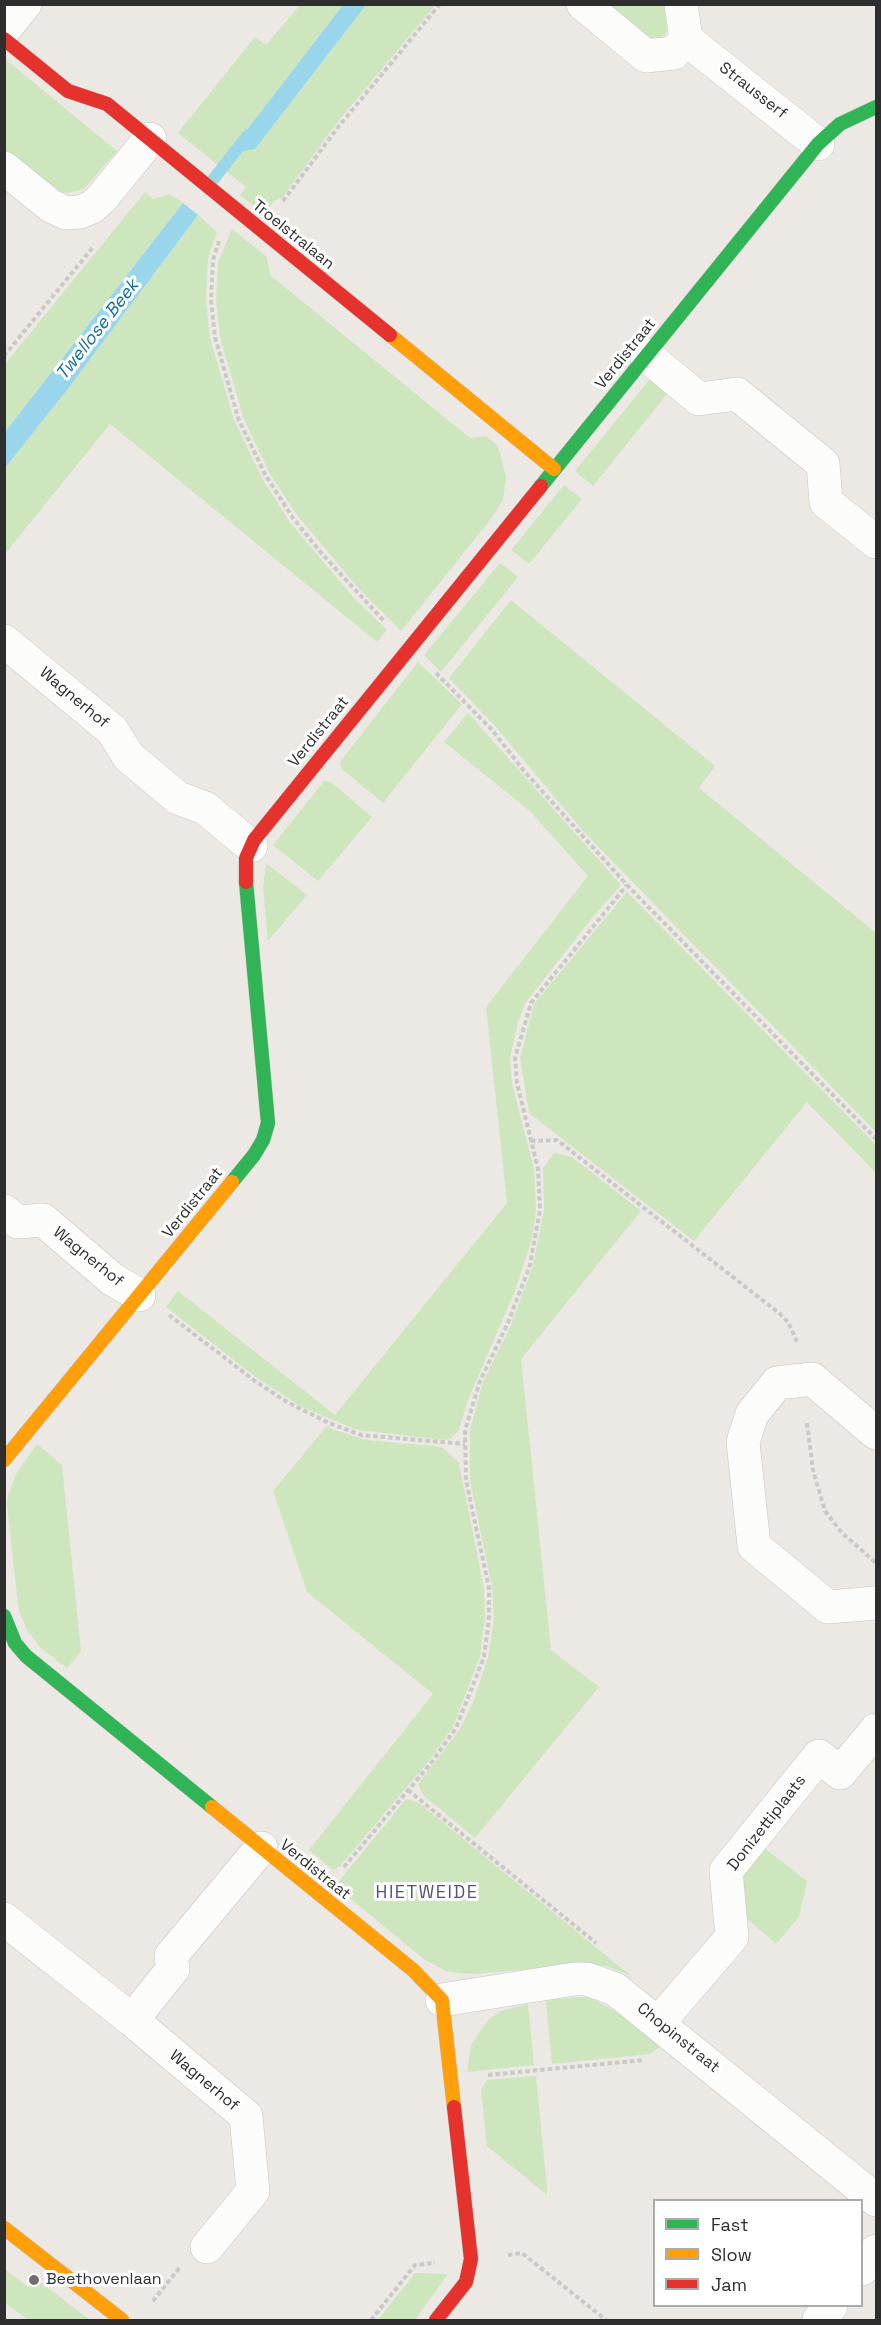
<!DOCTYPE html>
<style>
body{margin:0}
#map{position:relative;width:881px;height:2325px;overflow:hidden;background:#ece8e4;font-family:"Space Grotesk",sans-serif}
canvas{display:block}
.frame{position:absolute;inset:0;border:6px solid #2e2e2e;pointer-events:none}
.legend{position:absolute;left:653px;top:2199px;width:210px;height:108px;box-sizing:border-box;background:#fff;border:2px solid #ababab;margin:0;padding:8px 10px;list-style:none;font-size:18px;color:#2e2e2e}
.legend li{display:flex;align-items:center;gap:12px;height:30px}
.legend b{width:30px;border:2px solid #ababab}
</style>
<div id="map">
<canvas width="881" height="2325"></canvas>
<div class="frame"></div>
<ul class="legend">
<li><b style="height:8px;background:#30b455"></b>Fast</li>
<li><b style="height:8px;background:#ff9f0a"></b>Slow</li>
<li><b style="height:8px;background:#e5322d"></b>Jam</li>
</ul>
</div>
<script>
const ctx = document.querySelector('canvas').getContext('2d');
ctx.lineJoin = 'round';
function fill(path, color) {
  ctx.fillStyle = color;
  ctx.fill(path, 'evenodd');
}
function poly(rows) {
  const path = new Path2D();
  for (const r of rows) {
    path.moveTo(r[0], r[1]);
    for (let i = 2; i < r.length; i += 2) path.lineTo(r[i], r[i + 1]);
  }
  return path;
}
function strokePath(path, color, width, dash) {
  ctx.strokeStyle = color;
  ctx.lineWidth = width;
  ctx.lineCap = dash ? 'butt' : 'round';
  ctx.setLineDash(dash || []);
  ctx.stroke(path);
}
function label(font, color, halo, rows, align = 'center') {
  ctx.font = font + ' "Space Grotesk",sans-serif';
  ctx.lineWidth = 6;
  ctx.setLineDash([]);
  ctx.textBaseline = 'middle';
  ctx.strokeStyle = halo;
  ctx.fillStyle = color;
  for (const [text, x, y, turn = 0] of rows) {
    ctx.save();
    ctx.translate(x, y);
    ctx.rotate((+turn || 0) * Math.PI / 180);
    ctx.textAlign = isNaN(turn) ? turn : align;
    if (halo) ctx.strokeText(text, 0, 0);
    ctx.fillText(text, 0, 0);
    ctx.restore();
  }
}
const green = poly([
 [300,5,343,5,236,144,255,149,366,5,435,5,336,124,282,198,274,201,264,214,240,195,246,187,178,133,255,37,266,45],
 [606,5,664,5,667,32,661,39,651,40],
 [4,58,117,151,84,189,67,193,58,192,5,151],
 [145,192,154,199,169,194,183,203,5,432,5,364],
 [198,215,217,232,208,258,206,300,210,338,234,420,262,478,289,521,353,597,387,630,377,642,110,424,5,554,5,468,67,390],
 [232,229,267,257,270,275,470,438,486,436,498,446,506,477,503,500,490,520,401,631,361,591,297,515,270,474,243,417,220,337,216,300,218,262],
 [650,379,668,393,593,486,575,471],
 [564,485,582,499,529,564,511,550],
 [500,563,518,577,441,672,424,655],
 [511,600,715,766,699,788,876,933,876,1132,583,831,495,726,449,678],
 [418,662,462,704,383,803,342,769,340,762],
 [468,713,621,885,588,923,526,1002,518,1022,510,1058,512,1084,534,1169,536,1210,532,1238,515,1291,468,1400,459,1430,450,1439,445,1440,357,1430,302,1407,257,1378,166,1307,178,1291,335,1415,507,1203,486,1007,588,876,530,811,444,742],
 [324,781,331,782,372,817,318,881,273,845],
 [266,863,307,895,268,941,263,888],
 [627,892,876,1145,876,1173,807,1102,694,1241,529,1113,520,1058,534,1004],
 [554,1153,572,1157,641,1211,521,1359,551,1650,599,1687,475,1838,423,1795,418,1784,460,1729,474,1700,488,1657,494,1620,492,1587,470,1480,470,1430,483,1382,510,1327,533,1266,544,1210,543,1168],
 [326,1427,366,1440,442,1447,459,1463,484,1589,485,1618,480,1656,453,1727,428,1762,340,1866,333,1870,309,1850,433,1694,307,1592,273,1491],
 [37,1444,62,1465,81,1652,67,1668,40,1647,27,1630,19,1611,17,1595,7,1505,8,1495,16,1474],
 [406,1799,418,1802,631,1976,607,1966,585,1964,474,1974,459,1973,446,1971,425,1960,335,1886],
 [763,1847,807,1881,799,1917,776,1944,744,1916,741,1874],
 [578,1997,590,1998,619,2013,660,2047,650,2054,552,2064,546,2000],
 [528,2004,534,2065,467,2072,471,2045,487,2021,500,2011],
 [536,2076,547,2188,547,2195,487,2146,481,2089,487,2080],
 [5,2269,28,2287,35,2278,90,2320,28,2320,5,2303],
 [415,2273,448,2274,415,2320,378,2320]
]);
const water = poly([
 [343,5,366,5,255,149,242,151,236,144],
 [183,203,198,215,67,390,5,468,5,432]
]);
const stream = poly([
 [212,181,248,135]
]);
const path = poly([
 [283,201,339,126,440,4],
 [219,241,213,260,211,300,215,337,238,418,266,476,293,518,323,555,384,621],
 [4,356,94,246],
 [436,673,492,730,524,771,627,885,876,1139],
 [531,1141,557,1140,779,1313,788,1322,798,1344],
 [169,1315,255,1381,287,1402,329,1423,361,1435,465,1444],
 [807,1423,813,1470,825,1511,842,1533,876,1563],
 [408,1790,596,1943],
 [344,1867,431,1763,456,1728,484,1657,489,1619,489,1588,466,1480,465,1430,480,1381,507,1325,530,1265,540,1210,538,1169,517,1083,515,1058,531,1003,627,885],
 [488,2075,644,2060],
 [508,2255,522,2253,606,2320],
 [153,2301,180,2267],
 [371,2320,415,2265,435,2263]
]);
const street = poly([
 [583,4,646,56,674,53,686,39],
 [681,4,686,39,818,144],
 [4,30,25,4],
 [4,168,51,206,66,213,80,212,92,207,101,199,150,139],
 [646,355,699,399,737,394,823,464,826,502,876,542],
 [4,641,112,730,129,757,178,798,205,808,251,846],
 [4,1211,18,1222,43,1220,112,1279,139,1295],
 [876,1433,812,1379,777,1383,752,1414,743,1442,754,1546,828,1607,876,1603],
 [4,1919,132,2020,246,2116,253,2191,207,2247],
 [442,2000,574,1979,587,1979,615,1989,876,2200],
 [132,2020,173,1969,171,1956,261,1848],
 [659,2022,732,1937,726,1871,819,1756,840,1773,876,1730],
 [862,2269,876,2251],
 [819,2320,831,2306]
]);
const fast = poly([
 [541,486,818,144,840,124,876,107],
 [232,1182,254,1155,263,1140,268,1123,246,882],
 [4,1616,15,1643,26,1656,212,1807]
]);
const slow = poly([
 [390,335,554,469],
 [4,1460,232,1182],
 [212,1807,413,1970,442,2000,454,2107],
 [4,2228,122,2320]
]);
const jam = poly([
 [4,39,68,91,107,104,390,335],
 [246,882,246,858,254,840,541,486],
 [436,2320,466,2282,471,2259,454,2107]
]);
const markers = [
 [34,2280,6,"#706f6e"]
];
const streetNames = [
 ["Strausserf",753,91,38],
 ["Troelstralaan",293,235,39],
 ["Verdistraat",626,354,-51],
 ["Wagnerhof",74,698,40],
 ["Verdistraat",319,732,-51],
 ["Verdistraat",193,1203,-51],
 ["Wagnerhof",88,1257,39],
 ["Donizettiplaats",767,1823,-52],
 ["Verdistraat",315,1870,39],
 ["Chopinstraat",678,2038,39],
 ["Wagnerhof",204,2081,40]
];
const poiNames = [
 ["Beethovenlaan",46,2280]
];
const waterNames = [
 ["Twellose Beek",98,330,-52]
];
const neighbourhoodNames = [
 ["HIETWEIDE",427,1893]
];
fill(green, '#cee6be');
fill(water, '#99d6ec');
strokePath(stream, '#99d6ec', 12);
strokePath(street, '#c5c4c5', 34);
strokePath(fast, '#c5c4c5', 15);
strokePath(slow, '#c5c4c5', 15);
strokePath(jam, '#c5c4c5', 15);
strokePath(path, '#c9c9c8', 4, [4.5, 3]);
strokePath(street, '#fcfcfb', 33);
strokePath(fast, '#30b455', 14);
strokePath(slow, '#ff9f0a', 14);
strokePath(jam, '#e5322d', 14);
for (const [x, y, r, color] of markers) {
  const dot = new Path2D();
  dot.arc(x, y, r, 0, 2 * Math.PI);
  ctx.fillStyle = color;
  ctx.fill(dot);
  strokePath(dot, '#fff', 2);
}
label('16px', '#2e2e2e', '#fff', streetNames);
label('16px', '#2e2e2e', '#fff', poiNames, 'left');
label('italic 18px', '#0d6fa3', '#fff', waterNames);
ctx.letterSpacing = '1.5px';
label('18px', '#4d5680', '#fff', neighbourhoodNames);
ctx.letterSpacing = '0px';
</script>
